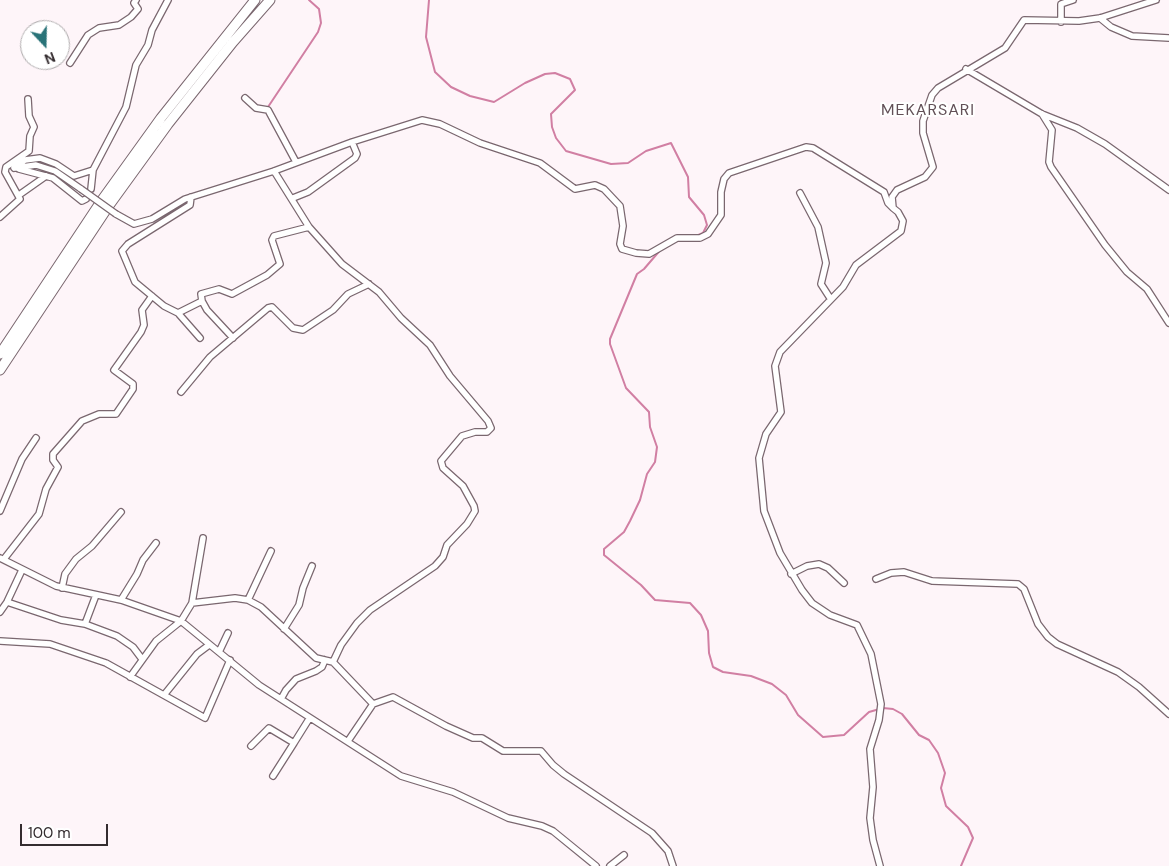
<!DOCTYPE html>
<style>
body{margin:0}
#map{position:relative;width:1169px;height:866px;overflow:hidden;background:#fef5f9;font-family:"DM Sans",sans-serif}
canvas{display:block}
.north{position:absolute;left:20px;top:20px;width:50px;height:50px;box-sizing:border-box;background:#fff;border:1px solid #aeabac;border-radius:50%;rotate:159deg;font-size:14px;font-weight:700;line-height:20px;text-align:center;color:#342c2f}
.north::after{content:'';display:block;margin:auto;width:18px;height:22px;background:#297378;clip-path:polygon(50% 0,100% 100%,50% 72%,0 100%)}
.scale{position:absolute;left:20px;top:824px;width:88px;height:22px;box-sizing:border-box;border:2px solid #342c2f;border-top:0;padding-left:6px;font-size:15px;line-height:18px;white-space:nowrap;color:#342c2f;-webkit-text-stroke:4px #fff;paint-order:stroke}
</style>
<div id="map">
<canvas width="1169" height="866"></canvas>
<div class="north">N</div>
<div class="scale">100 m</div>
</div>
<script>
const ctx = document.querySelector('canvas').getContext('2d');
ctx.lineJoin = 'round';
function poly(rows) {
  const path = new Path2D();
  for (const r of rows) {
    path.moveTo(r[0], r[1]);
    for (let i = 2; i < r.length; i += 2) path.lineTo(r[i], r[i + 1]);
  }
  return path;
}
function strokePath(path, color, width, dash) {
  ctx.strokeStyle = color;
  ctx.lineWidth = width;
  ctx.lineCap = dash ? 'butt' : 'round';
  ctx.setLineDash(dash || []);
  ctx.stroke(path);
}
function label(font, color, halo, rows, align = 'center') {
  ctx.font = font + ' "DM Sans",sans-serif';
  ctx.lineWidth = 4;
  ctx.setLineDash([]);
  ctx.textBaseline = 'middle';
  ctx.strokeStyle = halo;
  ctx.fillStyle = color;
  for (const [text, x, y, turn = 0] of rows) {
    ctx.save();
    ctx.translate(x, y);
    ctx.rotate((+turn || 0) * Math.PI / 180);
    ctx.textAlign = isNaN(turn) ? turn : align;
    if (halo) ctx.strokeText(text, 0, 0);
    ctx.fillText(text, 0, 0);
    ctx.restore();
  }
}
const stream = poly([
 [429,0,426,37,435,72,451,87,470,96,494,102,525,83,545,74,555,73,570,79,575,90,551,114,552,127,556,138,566,151,611,164,628,163,646,151,671,143,688,177,689,197,704,215,707,225,703,233,696,236],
 [268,107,318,32,321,23,319,9,309,0],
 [662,248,644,269,637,274,610,339,610,344,626,388,649,412,650,427,657,447,655,462,647,474,640,500,630,521,624,532,604,549,604,555,641,585,655,600,690,603,701,615,708,631,709,653,713,667,723,672,751,676,772,684,786,695,798,715,823,737,844,735,869,712,883,708,893,709,902,714,919,735,929,740,938,753,945,773,941,788,946,806,968,827,973,838,961,866]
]);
const minor = poly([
 [1100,18,1111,27,1132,36,1169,38],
 [1061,22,1061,4,1073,0],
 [70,63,88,35,99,28,119,25,131,17,138,9,134,3,136,0],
 [966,69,1042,114,1077,128,1105,144,1169,190],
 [245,98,256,108,268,110,296,162],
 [1042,114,1052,130,1049,162,1051,167,1105,245,1127,272,1147,289,1169,323],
 [14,168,25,160,40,158,56,164,74,176,93,170,126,107,136,65,148,45,152,30,168,0],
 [15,168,36,165,55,171,81,189],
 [19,169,53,178,82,201,86,199],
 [274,171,309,227],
 [91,189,93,170],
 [800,193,818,227,826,263,821,284,830,298],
 [19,195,46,176],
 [191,197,190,205,128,244,122,251,135,282,164,306,178,313,202,301],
 [293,198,308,192,355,158,357,154,352,142],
 [116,214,134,224,152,219,185,199,274,171,352,142,422,120,440,124,480,143,540,163,575,189,595,185,604,189,620,206,623,226,620,244,622,249,636,253,649,254,677,238,700,238,708,234,721,215,721,192,724,179,729,173,806,147,813,148,884,192,888,203,893,208],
 [0,217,20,199,5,172,6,167,29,151,30,136,34,127,29,116,28,99],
 [178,313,200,338],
 [233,338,207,310,202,301,201,294,219,289,232,294,267,275,280,264,272,240,274,236,309,227,342,264,379,292,401,318,430,345,450,376,488,421,491,428,487,432,475,432,462,436,441,461,443,468,463,486,474,506,475,511,467,524,447,545,443,557,435,566,370,610,357,623,341,645,333,662],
 [181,392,210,357,268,308,272,307,293,328,303,330,333,310,348,294,369,284],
 [0,511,22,459,36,438],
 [0,558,56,586,121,600,181,621,259,685,401,776,453,792,508,818,542,826,553,831,596,866],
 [4,559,39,514,46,489,58,467,53,460,53,454,82,421,99,414,116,414,133,389,133,384,114,370,141,332,144,325,142,310,152,296],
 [791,574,807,566,819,564,828,568,844,583],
 [876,579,891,573,904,572,932,581,1018,584,1024,589,1038,624,1048,637,1057,644,1118,672,1139,687,1169,714],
 [62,588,65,574,76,559,92,546,121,512],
 [121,600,137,574,143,560,156,543],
 [248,600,271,551],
 [7,602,61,620,85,624,117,636,133,647,142,659],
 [192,603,203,538],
 [0,612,7,602,22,570],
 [85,624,96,595],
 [284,629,299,605,303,588,312,566],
 [0,641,50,644,106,663,205,718,230,660],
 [219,652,228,633],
 [130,677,156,641,181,621,192,603,235,598,248,600,261,607,316,658,333,662,373,704,393,697,446,726,473,738,482,738,503,751,541,751,553,765,564,774,652,833,668,851,673,866],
 [164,695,197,654,209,645],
 [281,699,286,690,296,679,316,671,322,667,325,660],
 [348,741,373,704],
 [251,746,269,728,294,743,309,719],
 [273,776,294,743],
 [610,866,624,855],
 [880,866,873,840,870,818,873,787,870,749,879,720,881,704,871,654,857,625,830,615,812,603,802,590,780,553,764,511,759,458,766,434,781,412,775,366,780,352,843,287,856,265,901,231,903,221,898,212,893,208,892,197,897,190,925,177,933,167,923,133,923,121,932,95,938,88,1005,48,1024,20,1079,21,1100,18,1156,0]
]);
const highway = poly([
 [0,354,102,200,161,118,255,0],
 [0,370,110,204,168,124,233,42,270,0]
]);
const minorBridge = poly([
 [81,189,116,214]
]);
const quarterNames = [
 ["MEKARSARI",928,111]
];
strokePath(stream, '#d17fa3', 2);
strokePath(minor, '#7a676f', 8);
strokePath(highway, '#7a676f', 11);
strokePath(minor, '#fff', 5.5);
strokePath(highway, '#fff', 9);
strokePath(minorBridge, '#7a676f', 8, []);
strokePath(minorBridge, '#fff', 5.5);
ctx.letterSpacing = '1px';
label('16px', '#625057', '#fff', quarterNames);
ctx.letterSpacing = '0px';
</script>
